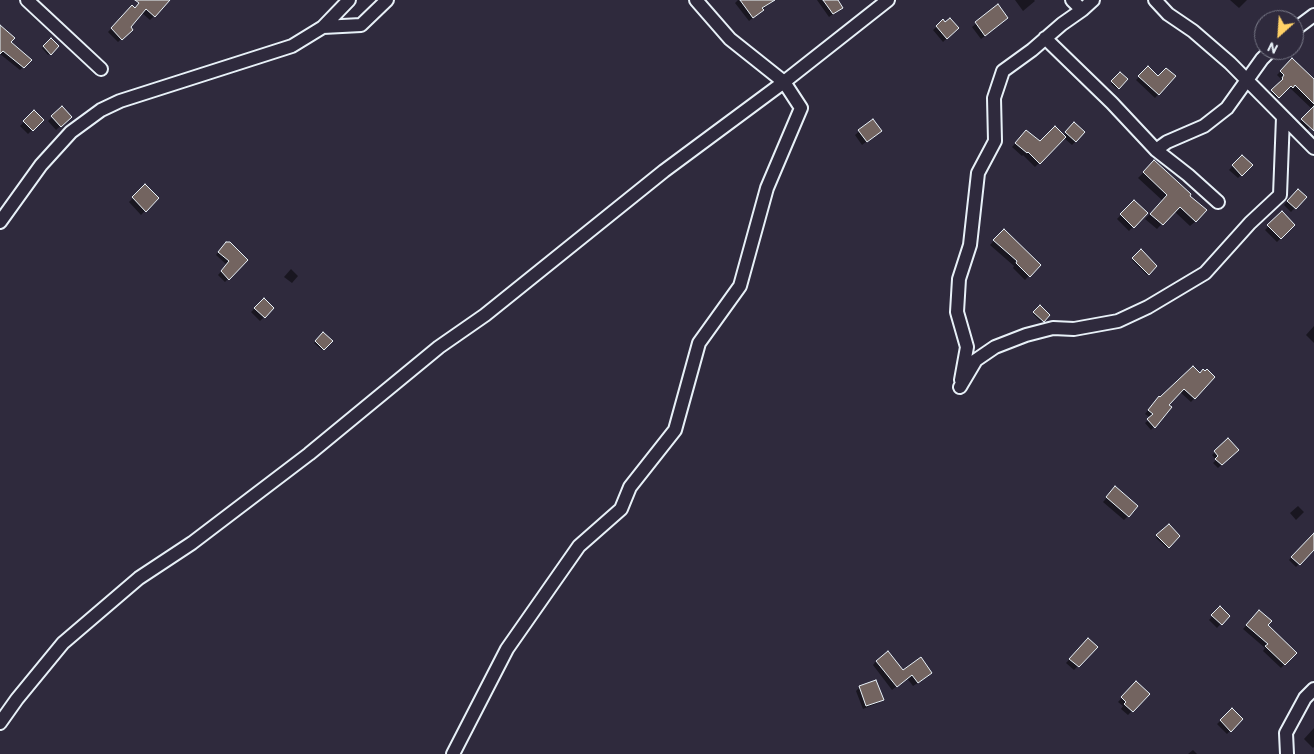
<!DOCTYPE html>
<style>
body{margin:0}
#map{position:relative;width:1314px;height:754px;overflow:hidden;background:#2f2a3d;font-family:Itim,sans-serif}
canvas{display:block}
.north{position:absolute;left:1254px;top:10px;width:50px;height:50px;box-sizing:border-box;background:#2f2a3d;border:1px solid #797a88;border-radius:50%;rotate:206deg;font-size:14px;font-weight:700;line-height:20px;text-align:center;color:#e8f1f8}
.north::after{content:'';display:block;margin:auto;width:18px;height:22px;background:#ffd166;clip-path:polygon(50% 0,100% 100%,50% 72%,0 100%)}
</style>
<div id="map">
<canvas width="1314" height="754"></canvas>
<div class="north">N</div>
</div>
<script>
const ctx = document.querySelector('canvas').getContext('2d');
ctx.lineJoin = 'round';
function fill(path, color) {
  ctx.fillStyle = color;
  ctx.fill(path, 'evenodd');
}
function poly(rows) {
  const path = new Path2D();
  for (const r of rows) {
    path.moveTo(r[0], r[1]);
    for (let i = 2; i < r.length; i += 2) path.lineTo(r[i], r[i + 1]);
  }
  return path;
}
function strokePath(path, color, width, dash) {
  ctx.strokeStyle = color;
  ctx.lineWidth = width;
  ctx.lineCap = dash ? 'butt' : 'round';
  ctx.setLineDash(dash || []);
  ctx.stroke(path);
}
const shadow = poly([
 [143,0,160,0,154,16,150,20,142,13,129,27,131,30,118,42,108,32,132,7,135,9],
 [738,0,774,0,749,21,735,3],
 [817,0,836,0,841,8,829,17],
 [1015,0,1034,0,1035,1,1023,11],
 [1230,0,1247,0,1239,8],
 [997,6,1003,22,981,39,972,27],
 [943,21,957,28,943,42,933,30],
 [0,26,9,43,30,60,20,70,0,54],
 [51,40,58,46,48,55,42,48],
 [1292,59,1314,79,1314,122,1306,131,1298,124,1312,109,1290,88,1288,90,1287,89,1274,100,1269,95,1280,83,1279,82,1281,79,1277,75],
 [1148,68,1158,78,1174,76,1155,98,1136,80],
 [1120,73,1127,79,1117,89,1111,84],
 [62,108,70,117,56,130,48,121],
 [34,112,42,120,28,134,20,126],
 [872,120,876,134,862,145,855,135],
 [1070,128,1076,141,1072,145,1064,138,1035,167,1023,155,1022,156,1012,147,1023,135,1040,143,1063,136],
 [1242,156,1251,165,1238,178,1229,170],
 [1154,162,1188,196,1196,221,1190,226,1174,211,1157,229,1145,219,1163,201,1138,178],
 [145,186,157,198,141,215,129,202],
 [1298,190,1305,197,1291,212,1284,205],
 [1134,201,1146,213,1129,231,1117,219],
 [1282,213,1294,225,1277,242,1265,230],
 [1004,230,1039,265,1025,280,1013,268,1014,266,990,245],
 [223,247,246,260,225,282,218,275,227,265,216,255],
 [1141,251,1155,266,1147,275,1132,260],
 [291,269,298,276,292,283,284,277],
 [264,299,273,308,260,321,251,312],
 [1040,307,1048,315,1041,322,1033,314],
 [1314,326,1314,343,1306,335],
 [323,334,331,341,322,350,314,343],
 [1200,374,1214,377,1191,402,1180,392,1168,405,1171,407,1151,430,1145,423,1151,418,1145,414,1156,401],
 [1228,440,1237,450,1218,468,1213,463,1216,460,1212,455],
 [1112,492,1128,516,1124,520,1103,502],
 [1298,506,1304,512,1296,520,1290,513],
 [1169,526,1178,536,1167,548,1156,538],
 [1314,534,1314,548,1296,567,1289,560],
 [1220,608,1228,616,1217,628,1209,620],
 [1259,612,1266,626,1295,653,1281,668,1263,651,1265,648,1243,629],
 [1088,640,1096,647,1074,670,1066,663],
 [876,661,903,672,927,677,913,686,907,678,892,690,873,665],
 [1136,683,1148,694,1128,715,1121,709,1123,706,1118,702],
 [860,687,882,699,878,703,863,709,856,691],
 [1232,710,1241,719,1227,734,1217,724],
 [1314,728,1314,747,1313,748,1304,739],
 [1193,750,1197,754,1188,754]
]);
const building = poly([
 [135,0,170,0,155,17,146,9,131,27,133,30,122,40,111,28,132,5,135,8,139,3,135,0],
 [740,0,775,0,762,8,764,10,753,18,740,0],
 [823,0,838,0,843,8,833,14,823,0],
 [998,4,1008,18,985,36,975,22,998,4],
 [950,18,959,28,947,39,936,26,943,19,945,22,950,18],
 [0,25,15,38,11,42,32,60,24,68,3,51,0,54,0,25],
 [51,38,59,46,51,55,43,46,51,38],
 [1292,58,1314,79,1314,104,1295,85,1293,88,1291,86,1279,98,1271,90,1283,79,1282,78,1284,75,1280,71,1292,58],
 [1148,66,1158,76,1166,68,1176,76,1159,95,1138,76,1148,66],
 [1120,72,1128,79,1119,89,1111,81,1120,72],
 [62,106,72,117,61,127,51,116,62,106],
 [1314,106,1314,131,1301,119,1314,106],
 [34,110,44,120,33,131,23,121,34,110],
 [873,119,882,131,867,142,858,130,873,119],
 [1074,122,1085,132,1076,142,1065,132,1074,122],
 [1055,126,1066,137,1040,164,1028,152,1027,153,1015,143,1026,130,1040,141,1055,126],
 [1242,155,1253,165,1242,176,1232,165,1242,155],
 [1154,160,1191,194,1190,196,1207,210,1196,222,1180,207,1163,225,1150,214,1167,195,1143,172,1154,160],
 [145,184,159,198,146,212,132,197,145,184],
 [1298,189,1307,197,1296,209,1287,201,1298,189],
 [1134,200,1148,213,1134,228,1120,214,1134,200],
 [1282,211,1295,225,1281,239,1267,225,1282,211],
 [1004,229,1041,265,1030,277,1016,263,1017,261,993,240,1004,229],
 [226,242,230,242,248,260,229,280,221,271,229,261,218,252,226,242],
 [1141,249,1157,266,1149,275,1132,258,1141,249],
 [264,298,274,308,265,318,254,308,264,298],
 [1040,305,1050,315,1044,322,1033,312,1040,305],
 [323,332,333,341,324,350,315,341,323,332],
 [1193,366,1200,373,1203,369,1205,371,1207,369,1215,377,1195,399,1184,389,1169,405,1172,407,1155,428,1147,419,1153,414,1148,410,1159,396,1160,397,1193,366],
 [1228,438,1239,450,1222,465,1215,459,1218,456,1214,451,1228,438],
 [1115,486,1138,506,1129,517,1106,497,1115,486],
 [1169,524,1180,536,1169,548,1156,535,1169,524],
 [1314,533,1314,550,1300,565,1291,557,1314,533],
 [1220,606,1230,616,1222,625,1211,615,1220,606],
 [1259,610,1272,621,1268,625,1297,653,1285,665,1265,646,1268,644,1246,625,1259,610],
 [1088,638,1098,647,1079,667,1069,659,1088,638],
 [888,651,903,670,921,657,932,673,918,683,912,675,897,687,876,661,888,651],
 [876,680,884,700,866,706,859,686,876,680],
 [1136,681,1150,694,1133,712,1124,704,1126,702,1121,697,1136,681],
 [1232,708,1243,719,1231,732,1220,720,1232,708]
]);
const minor = poly([
 [27,0,101,69],
 [1072,0,1082,10,1093,0],
 [1155,0,1168,14,1193,31,1230,63,1314,148],
 [323,27,361,25,387,0],
 [1294,30,1314,15],
 [1045,38,1112,103,1156,150,1188,175,1218,202],
 [1156,150,1167,142,1204,126,1227,108,1262,59,1271,50],
 [0,222,41,165,71,132,101,110,120,101,292,46,323,27,349,0],
 [961,380,967,347,957,312,959,279,970,245,978,173,995,141,994,98,1003,71,1032,50,1062,24,1082,10],
 [960,387,976,360,995,347,1026,335,1053,328,1074,329,1118,321,1148,307,1205,273,1250,223,1280,195,1283,117],
 [0,723,17,699,63,643,139,578,192,543,309,454,439,347,485,315,664,171,784,82,888,0],
 [453,754,507,649,579,546,621,509,630,487,675,430,699,343,740,286,767,188,801,108,784,82,730,39,696,0],
 [1287,754,1286,733,1305,698,1314,689]
]);
fill(shadow, '#0007');
fill(building, '#736460');
strokePath(building, '#e8f1f8', 1);
strokePath(minor, '#e8f1f8', 16);
strokePath(minor, '#2f2a3d', 12);
</script>
